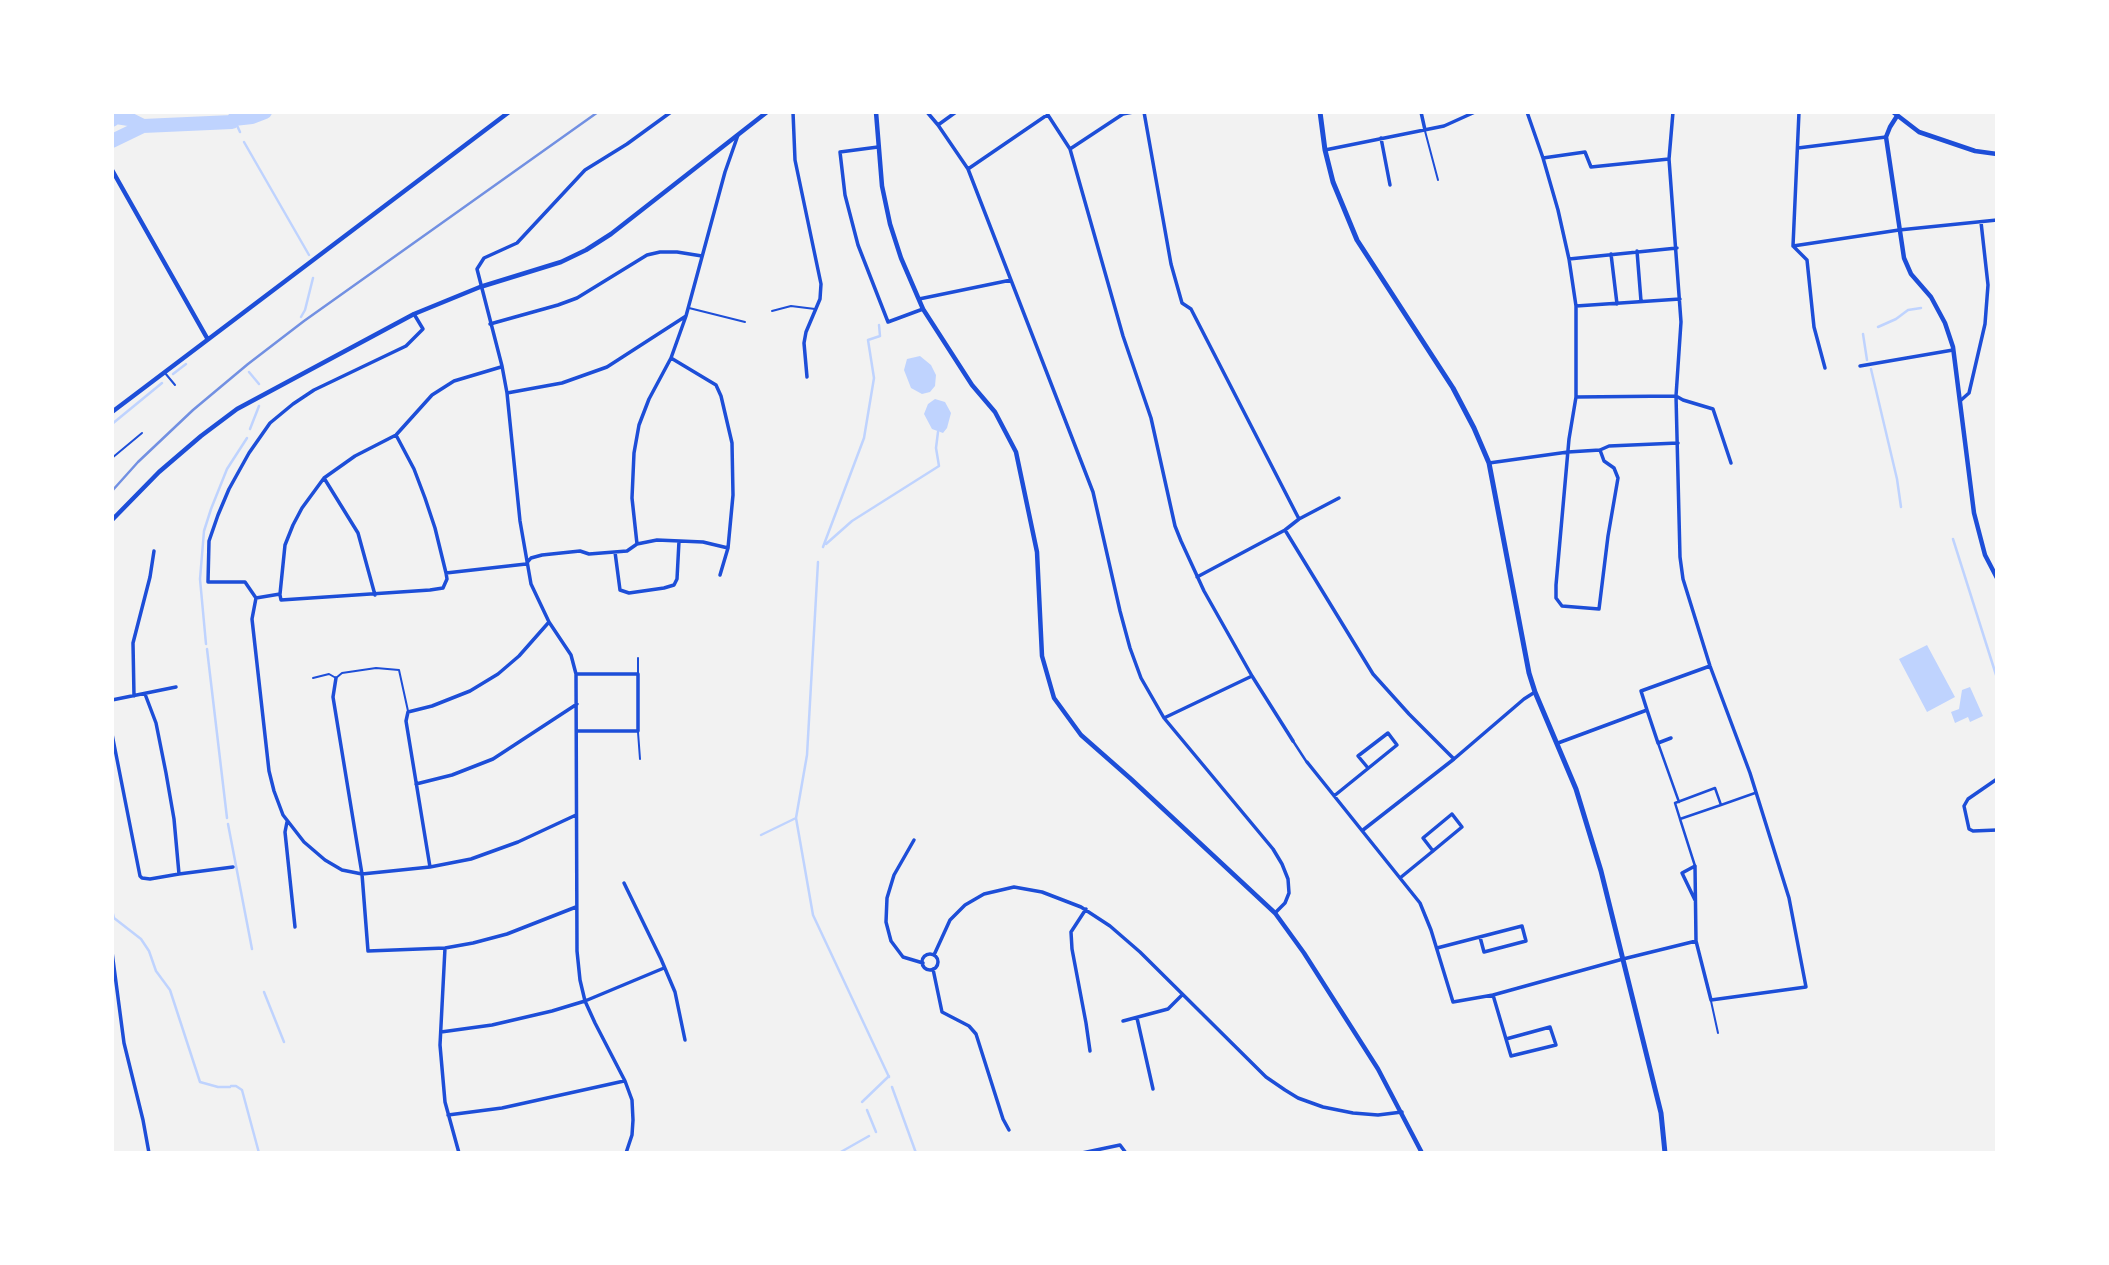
<!DOCTYPE html>
<style>
body{margin:0}
#map{position:relative;width:2109px;height:1265px;overflow:hidden;background:#f2f2f2;font-family:"Fira Sans Condensed",sans-serif}
canvas{display:block}
.frame{position:absolute;inset:0;border:114px solid #fff;pointer-events:none}
</style>
<div id="map">
<canvas width="2109" height="1265"></canvas>
<div class="frame"></div>
</div>
<script>
const ctx = document.querySelector('canvas').getContext('2d');
ctx.lineJoin = 'round';
function fill(path, color) {
  ctx.fillStyle = color;
  ctx.fill(path, 'evenodd');
}
function poly(rows) {
  const path = new Path2D();
  for (const r of rows) {
    if (r.length === 3) {
      path.moveTo(r[0] + r[2], r[1]);
      path.arc(r[0], r[1], r[2], 0, 2 * Math.PI);
      continue;
    }
    path.moveTo(r[0], r[1]);
    for (let i = 2; i < r.length; i += 2) path.lineTo(r[i], r[i + 1]);
  }
  return path;
}
function strokePath(path, color, width, dash) {
  ctx.strokeStyle = color;
  ctx.lineWidth = width;
  ctx.lineCap = dash ? 'butt' : 'round';
  ctx.setLineDash(dash || []);
  ctx.stroke(path);
}
const water = poly([
 [920,356,931,365,936,375,935,386,930,392,922,394,911,388,904,370,907,359],
 [935,399,945,402,951,413,947,428,943,433,932,429,924,414,928,404],
 [1927,645,1955,697,1927,712,1899,659],
 [1970,687,1983,716,1970,722,1968,717,1955,723,1951,712,1959,709,1962,690]
]);
const stream = poly([
 [234,119,240,132],
 [244,142,309,255],
 [301,317,305,310,313,278],
 [1878,327,1896,319,1908,310,1921,308],
 [1863,334,1867,360],
 [1871,369,1897,479,1901,507],
 [249,372,259,384],
 [173,374,186,364],
 [112,424,162,383],
 [250,429,259,406],
 [1953,539,1997,678],
 [826,544,852,521,939,466,936,448,938,432],
 [823,547,864,438,874,378,868,340,880,336,879,325],
 [818,562,807,755,796,818,813,915,889,1077],
 [206,644,200,579,204,531,211,509,227,469,247,438],
 [207,649,227,818],
 [228,824,252,949],
 [761,835,796,818],
 [112,910,114,918,141,939,149,951,156,971,170,990,200,1082,218,1087,230,1087],
 [264,992,284,1042],
 [231,1086,236,1086,242,1090,259,1153],
 [892,1087,916,1153],
 [862,1102,889,1076],
 [867,1110,876,1132],
 [839,1153,869,1136]
]);
const river = poly([
 [112,120,116,117,129,119,143,126],
 [112,141,143,126,232,122,234,119,252,117,265,112]
]);
const service = poly([
 [1938,112,1939,112],
 [1425,131,1438,180],
 [689,308,745,322],
 [772,311,791,306,815,309],
 [165,373,175,385],
 [112,458,142,433],
 [638,674,638,658],
 [313,678,329,674,336,678,342,673,376,668,399,670,408,711],
 [638,732,640,759],
 [1711,1001,1718,1033]
]);
const pedestrian = poly([
 [1293,741,1306,761],
 [1658,743,1679,802],
 [1721,805,1715,788,1675,803,1680,819,1721,805,1755,793],
 [1680,819,1695,866]
]);
const minor = poly([
 [793,112,795,160,821,284,820,299,806,332,804,343,807,377],
 [927,112,938,125,968,169,1093,492,1120,611,1130,648,1141,678,1164,718,1273,849,1282,864,1288,879,1289,893,1285,903,1275,913],
 [1046,112,1070,149,1123,336,1151,418,1175,526,1181,541,1204,591,1252,676,1293,741],
 [1144,112,1171,264,1182,303,1191,309,1299,519,1285,530,1197,577],
 [1421,112,1425,130],
 [1527,112,1543,158,1558,210,1569,259,1576,306,1576,397,1569,439,1556,585,1556,598,1562,606,1599,609,1608,536,1618,478,1614,468,1604,461,1600,450],
 [1799,112,1793,246,1807,260,1814,327,1825,368],
 [938,125,956,112],
 [1381,138,1390,185],
 [878,147,840,152,845,195,858,245,888,322,923,309],
 [1798,148,1886,137],
 [1070,149,1123,114,1133,112],
 [1325,150,1444,126,1475,112],
 [1543,158,1585,152,1591,167,1669,159],
 [968,169,1047,115],
 [1793,246,1899,230,1997,220],
 [1637,251,1641,301],
 [1611,254,1617,304],
 [1569,259,1677,248],
 [919,299,1011,280],
 [1576,306,1680,299],
 [490,324,558,305,577,298,647,255,660,252,677,252,702,256],
 [671,358,716,385,721,396,732,443,733,495,728,548,720,575],
 [1860,366,1953,350],
 [501,367,454,381,432,395,396,435,355,456,324,478,302,508,293,525,285,545,280,594,256,598,252,619,269,771,274,791,283,815,304,842,325,860,342,870,362,874,430,867,471,859,518,842,576,815],
 [507,393,562,383,607,367,686,316],
 [1576,397,1676,396,1683,400,1713,409,1731,463],
 [1960,401,1969,393,1985,324,1988,285,1981,222],
 [396,435,414,469,425,498,435,528,446,573],
 [1489,463,1568,452,1600,450,1609,446,1678,443],
 [324,478,358,533,375,595],
 [1299,519,1339,498],
 [1285,530,1373,674,1409,714,1454,759],
 [637,544,632,498,634,453,639,425,649,399,671,358,686,316,725,172,738,135],
 [615,552,620,590,629,593,664,588,674,585,677,579,679,541],
 [526,564,531,558,542,555,580,551,589,554,627,551,637,544,657,540,703,542,728,548],
 [280,595,281,600,430,590,443,588,447,579,446,573,526,564],
 [256,598,245,582,208,582,209,541,218,515,229,489,249,453,270,423,293,404,314,390,406,346,423,329,414,314],
 [576,674,638,674,638,731,577,731],
 [336,678,333,697,362,874,368,951,445,948,473,943,507,934,576,907],
 [134,696,133,643,150,577,154,551],
 [112,700,176,687],
 [1647,710,1658,743,1671,738],
 [1164,718,1252,676],
 [112,734,140,876,142,878,150,879,179,874,174,819,166,773,156,723,145,694],
 [1558,743,1647,710,1641,691,1710,666],
 [1307,762,1420,903,1431,930,1453,1002,1493,995,1623,959,1696,941,1711,1000,1806,987,1789,898,1750,773,1710,666,1683,579,1680,557,1676,396,1681,322,1669,159,1673,112],
 [1997,779,1968,799,1964,806,1969,829,1973,831,1997,830],
 [416,784,452,775,493,759,577,704],
 [1334,796,1397,745,1388,733,1358,756,1368,768],
 [287,822,285,832,295,927],
 [1363,830,1454,759,1524,699,1535,692],
 [914,840,894,875,887,898,886,922,891,941,903,957,923,963],
 [430,867,406,721,408,712,432,706,470,691,498,674,519,656,549,622],
 [179,874,233,867],
 [1400,878,1433,851,1462,827,1452,814,1423,838,1433,851],
 [624,883,661,959,675,992,685,1040],
 [1695,900,1682,873,1695,866,1696,941],
 [1086,909,1071,932,1072,949,1086,1023,1090,1051],
 [445,948,440,1045,445,1102,459,1153],
 [1437,948,1522,926,1526,941,1484,952,1480,937],
 [112,952,124,1043,143,1120,149,1153],
 [930,962,8],
 [934,955,950,920,965,905,984,894,1014,887,1042,892,1081,907,1110,926,1140,952,1266,1077,1285,1090,1298,1098,1323,1107,1353,1113,1378,1115,1402,1112],
 [933,969,942,1012,969,1026,976,1034,1003,1119,1009,1130],
 [1493,995,1511,1056,1556,1045,1550,1027,1506,1039],
 [1137,1018,1153,1089],
 [1123,1021,1168,1009,1182,995],
 [441,1032,492,1025,552,1011,585,1001,664,968],
 [448,1115,502,1108,624,1081],
 [626,1153,632,1135,633,1120,632,1100,625,1081,595,1023,585,1001,580,980,577,951,576,674,571,655,549,622,531,584,520,521,507,393,502,366,477,269,484,258,517,243,585,170,627,144,671,112],
 [1082,1153,1120,1145,1126,1153]
]);
const tertiary = poly([
 [876,112,882,186,890,224,901,258,923,309,972,385,995,412,1016,452,1037,552,1042,656,1054,698,1081,735,1131,779,1275,913,1304,953,1378,1069,1422,1153],
 [1893,112,1919,132,1975,151,1997,154],
 [1897,116,1890,127,1886,137,1904,258,1911,274,1931,297,1945,323,1953,347,1974,513,1985,555,1997,578],
 [112,170,207,338],
 [112,412,509,112],
 [112,520,159,472,201,436,237,409,414,314,480,287,561,262,586,250,611,234,767,112]
]);
const secondary = poly([
 [1320,112,1325,150,1333,182,1357,240,1453,388,1474,428,1489,463,1529,673,1535,692,1576,789,1601,871,1661,1113,1665,1153]
]);
const rail = poly([
 [112,491,138,462,193,410,248,364,304,321,598,112]
]);
fill(water, '#bfd3fe');
strokePath(stream, '#bfd3fe', 2.5);
strokePath(river, '#bfd3fe', 14);
strokePath(service, '#1d4ed8', 2);
strokePath(pedestrian, '#1d4ed8', 2.5);
strokePath(minor, '#1d4ed8', 3.5);
strokePath(tertiary, '#1d4ed8', 4.5);
strokePath(secondary, '#1d4ed8', 5);
strokePath(rail, '#7290e2', 2.5);
</script>
